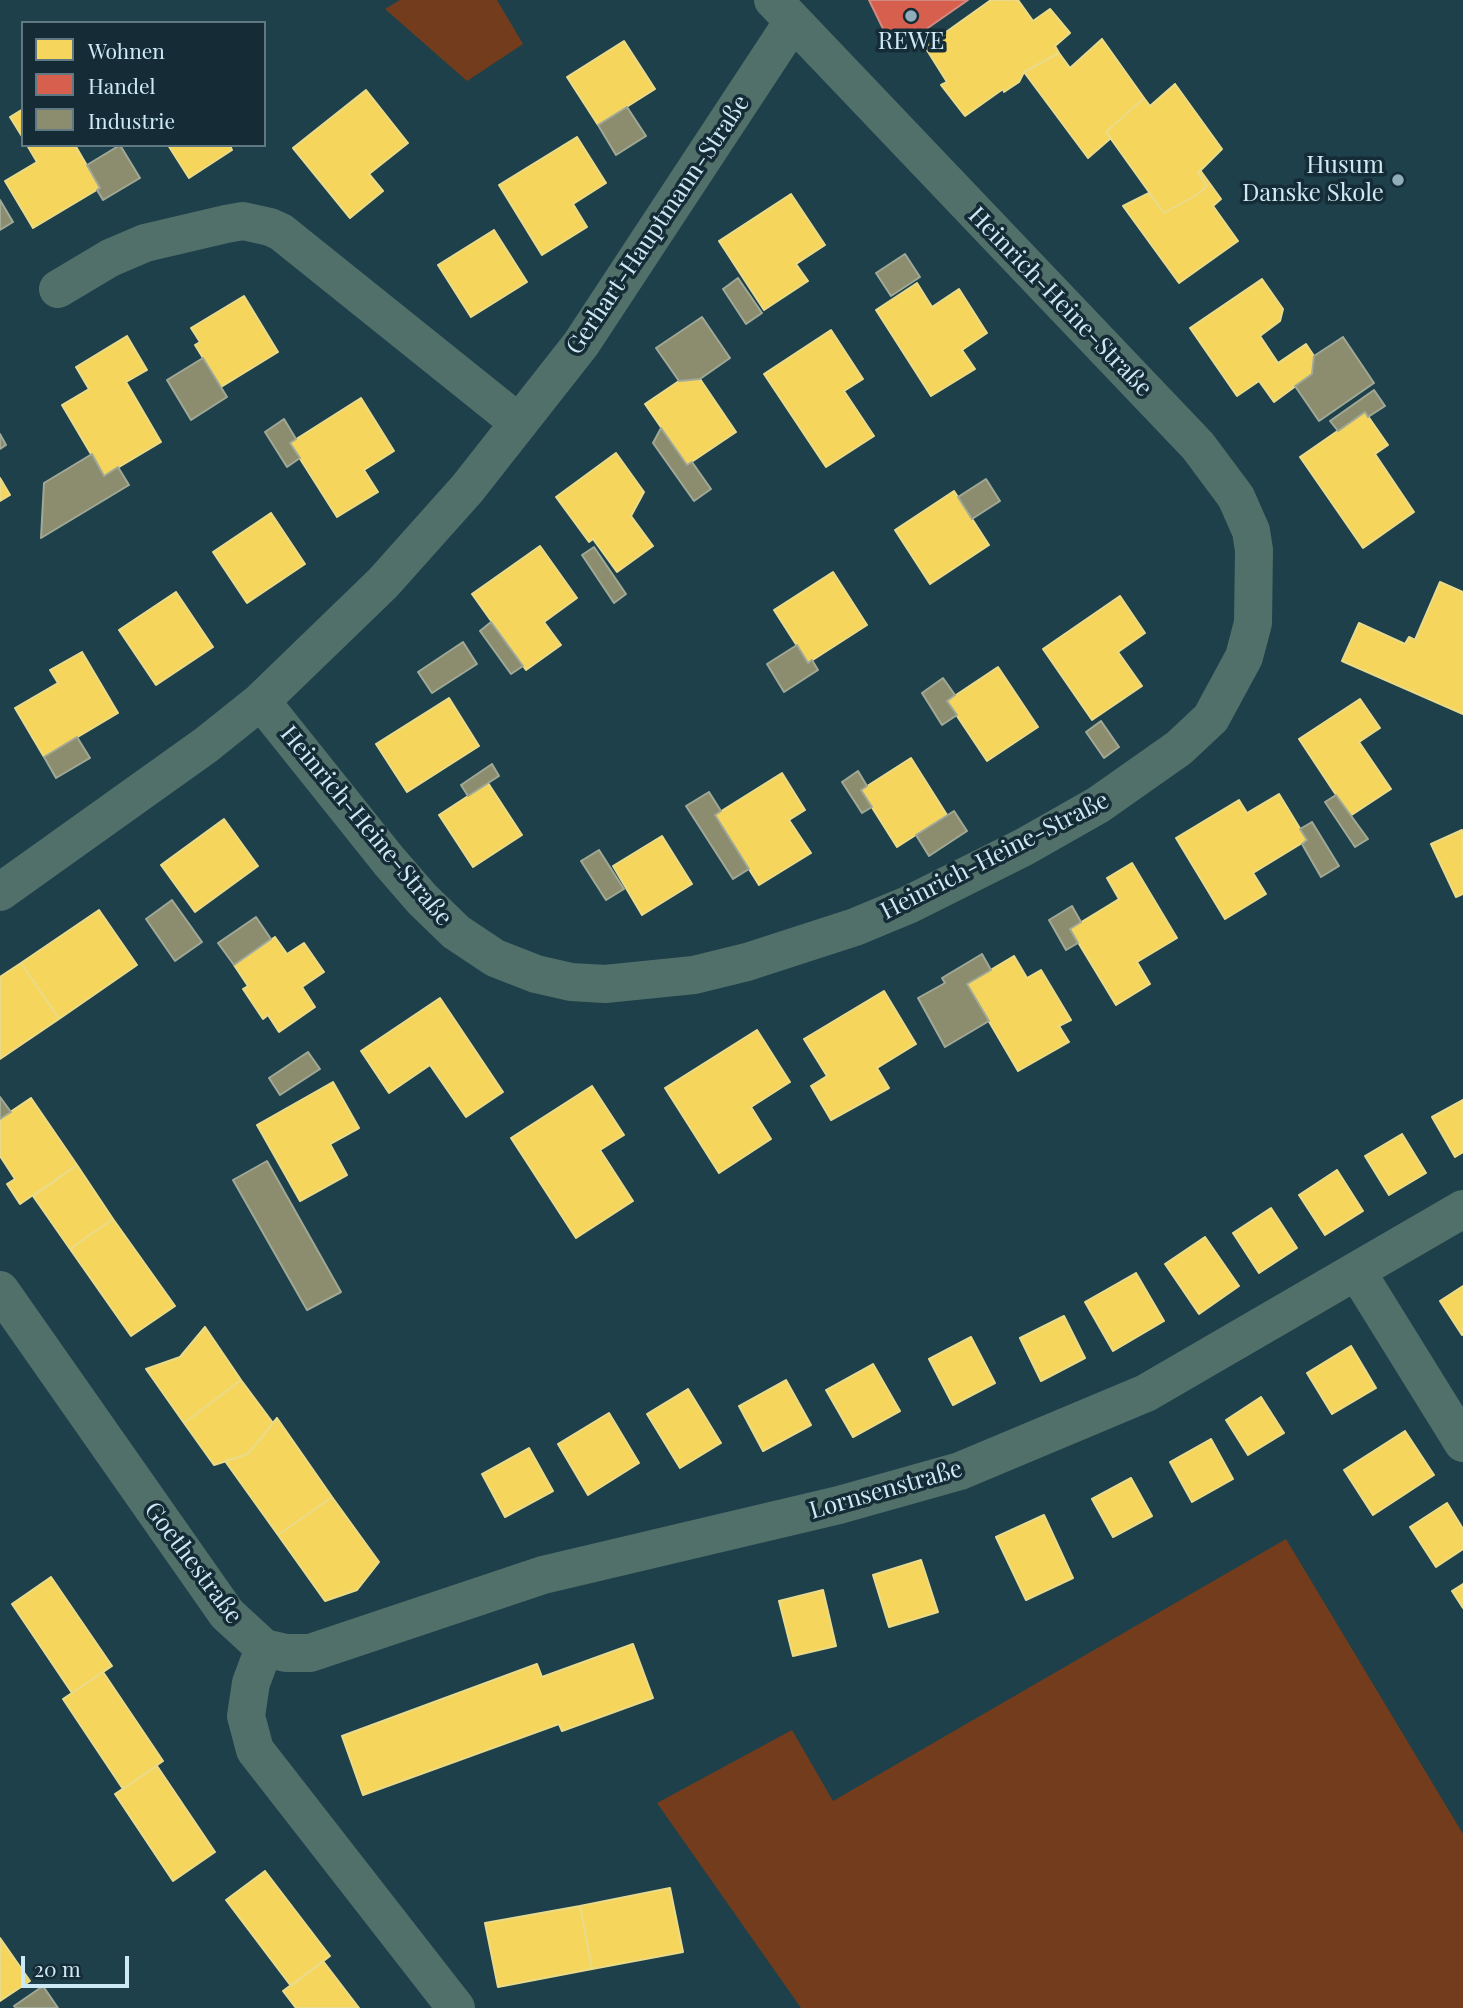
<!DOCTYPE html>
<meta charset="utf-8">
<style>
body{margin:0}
#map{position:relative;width:1463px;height:2008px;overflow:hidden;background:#1e404b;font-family:"Playfair Display",serif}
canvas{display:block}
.legend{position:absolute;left:21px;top:21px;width:245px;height:126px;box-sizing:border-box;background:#152c36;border:2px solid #5f7882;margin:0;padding:9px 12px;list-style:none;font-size:21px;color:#cde9f5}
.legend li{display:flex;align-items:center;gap:14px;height:35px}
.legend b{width:35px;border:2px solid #5f7882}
.scale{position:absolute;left:21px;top:1956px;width:108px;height:32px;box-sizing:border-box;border:4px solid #cde9f5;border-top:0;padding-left:9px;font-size:21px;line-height:24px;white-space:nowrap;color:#cde9f5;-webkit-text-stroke:5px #152c36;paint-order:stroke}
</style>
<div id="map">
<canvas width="1463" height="2008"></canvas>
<ul class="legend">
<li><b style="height:19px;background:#f6d55c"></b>Wohnen</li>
<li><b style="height:19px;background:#d6604d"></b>Handel</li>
<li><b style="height:19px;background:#8c8c6e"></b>Industrie</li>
</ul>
<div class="scale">20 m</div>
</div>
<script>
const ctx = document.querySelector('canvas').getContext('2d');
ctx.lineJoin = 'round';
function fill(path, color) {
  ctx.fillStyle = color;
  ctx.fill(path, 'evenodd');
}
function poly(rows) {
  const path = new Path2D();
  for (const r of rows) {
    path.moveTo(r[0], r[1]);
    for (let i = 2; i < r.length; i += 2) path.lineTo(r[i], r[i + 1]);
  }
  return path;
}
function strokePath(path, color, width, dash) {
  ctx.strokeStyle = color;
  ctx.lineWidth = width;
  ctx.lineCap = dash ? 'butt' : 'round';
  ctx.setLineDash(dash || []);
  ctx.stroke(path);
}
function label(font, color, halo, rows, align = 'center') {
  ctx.font = font + ' "Playfair Display",serif';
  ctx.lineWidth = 7;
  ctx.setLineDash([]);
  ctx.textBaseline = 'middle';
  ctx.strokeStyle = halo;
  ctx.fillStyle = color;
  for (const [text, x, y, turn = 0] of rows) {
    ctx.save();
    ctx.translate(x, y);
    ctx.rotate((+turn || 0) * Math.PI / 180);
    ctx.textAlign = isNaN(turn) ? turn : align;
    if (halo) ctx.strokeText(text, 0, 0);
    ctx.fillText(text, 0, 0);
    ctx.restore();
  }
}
const green = poly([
 [400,0,497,0,523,44,467,81,385,9],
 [1286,1539,1463,1834,1463,2008,801,2008,657,1803,792,1730,833,1801]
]);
const homes = poly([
 [991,0,1018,0,1033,21,1050,9,1070,33,1055,46,1059,53,1024,72,1019,82,1004,92,1003,89,965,116,941,85,947,82,925,47,991,0],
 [1102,39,1144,98,1106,132,1111,138,1088,158,1024,72,1059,53,1070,68,1102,39],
 [624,41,655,89,598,125,567,77,624,41],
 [1175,84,1222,149,1198,173,1207,186,1198,194,1164,213,1106,132,1144,98,1150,106,1175,84],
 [366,90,408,143,369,174,383,191,350,218,293,148,366,90],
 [23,109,23,138,10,117,23,109],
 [577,137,606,183,573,204,587,227,542,255,499,185,577,137],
 [27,145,75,145,100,188,33,228,5,181,37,162,27,145],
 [168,145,230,145,232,150,189,178,168,145],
 [1200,170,1221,199,1213,206,1238,241,1179,283,1123,206,1149,193,1164,213,1198,194,1207,186,1198,173,1200,170],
 [791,194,825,245,796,264,808,281,764,310,719,241,791,194],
 [494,230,527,282,471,317,438,265,494,230],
 [1262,279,1283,309,1280,321,1260,336,1278,363,1306,344,1314,356,1312,374,1274,402,1259,381,1237,396,1190,328,1262,279],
 [917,283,932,307,959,289,987,333,962,350,975,369,931,396,876,310,917,283],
 [244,296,278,352,221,387,195,345,200,342,191,328,244,296],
 [831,330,863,379,844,391,874,436,826,467,764,374,831,330],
 [127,336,147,370,126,382,161,442,104,476,62,405,89,389,76,367,127,336],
 [700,379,736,432,687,465,645,404,679,381,700,379],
 [361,398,394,451,364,470,378,492,337,517,290,443,361,398],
 [1365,412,1388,445,1375,454,1414,512,1363,548,1300,457,1365,412],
 [616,453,644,492,631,516,653,546,617,572,593,539,589,542,556,497,616,453],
 [0,478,10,495,0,501,0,478],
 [954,491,989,545,930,584,895,530,954,491],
 [271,513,305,564,247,603,213,552,271,513],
 [540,546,577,598,544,622,561,645,526,670,472,594,540,546],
 [833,572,867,625,808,663,774,610,833,572],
 [1440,582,1463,592,1463,714,1342,661,1359,623,1405,644,1409,637,1415,640,1440,582],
 [176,592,213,647,156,685,119,630,176,592],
 [1120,596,1145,633,1118,652,1142,686,1092,720,1043,649,1120,596],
 [82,652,118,713,44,757,15,708,58,683,50,670,82,652],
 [998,667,1038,727,987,761,947,701,998,667],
 [449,698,479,746,407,792,376,744,449,698],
 [1360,699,1380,728,1359,742,1391,789,1350,816,1299,739,1360,699],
 [911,758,947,815,897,847,861,790,911,758],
 [782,773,805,810,789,820,811,853,759,885,715,815,782,773],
 [488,783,522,835,473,867,439,815,488,783],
 [1279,794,1307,840,1253,873,1266,894,1225,919,1176,838,1239,800,1247,813,1279,794],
 [224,819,258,866,195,912,161,865,224,819],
 [1462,830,1463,894,1456,897,1431,844,1462,830],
 [662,836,692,884,642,915,613,866,662,836],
 [1132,863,1177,938,1137,962,1150,984,1116,1005,1070,929,1119,899,1107,878,1132,863],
 [99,910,137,965,59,1019,21,963,99,910],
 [275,937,287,954,304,943,324,972,302,987,315,1007,279,1032,268,1015,263,1019,243,989,248,986,234,965,275,937],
 [1014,956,1027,978,1041,970,1071,1020,1059,1026,1069,1042,1018,1071,967,984,1014,956],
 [21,963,59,1019,0,1059,0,977,21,963],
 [884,991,916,1044,877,1068,889,1088,831,1120,811,1086,827,1076,804,1039,884,991],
 [440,998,503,1092,466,1117,430,1065,389,1093,361,1051,440,998],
 [757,1030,790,1082,751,1107,771,1139,719,1173,665,1088,757,1030],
 [333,1082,359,1128,330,1144,347,1175,300,1201,257,1125,333,1082],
 [592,1086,624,1135,600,1150,633,1201,576,1238,511,1138,592,1086],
 [31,1098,77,1165,20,1204,7,1184,15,1179,0,1156,0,1119,31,1098],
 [1463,1100,1463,1152,1455,1157,1432,1117,1463,1100],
 [1402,1134,1426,1173,1389,1195,1365,1156,1402,1134],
 [77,1165,113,1219,70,1249,33,1196,77,1165],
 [1337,1170,1363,1211,1325,1235,1299,1195,1337,1170],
 [1271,1208,1297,1248,1259,1273,1233,1233,1271,1208],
 [113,1219,175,1306,131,1336,70,1249,113,1219],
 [1205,1237,1239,1286,1199,1314,1165,1264,1205,1237],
 [1136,1273,1164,1321,1113,1351,1085,1302,1136,1273],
 [1463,1286,1463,1334,1462,1335,1440,1301,1463,1286],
 [1064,1316,1085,1358,1041,1381,1020,1338,1064,1316],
 [205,1327,241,1380,184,1423,146,1369,180,1357,205,1327],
 [971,1337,995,1383,953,1405,929,1359,971,1337],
 [1351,1346,1376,1388,1332,1414,1307,1373,1351,1346],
 [873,1364,900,1411,853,1437,826,1390,873,1364],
 [241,1380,273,1423,248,1454,214,1465,184,1423,241,1380],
 [786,1380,811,1425,763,1451,739,1406,786,1380],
 [688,1389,721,1443,680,1468,647,1414,688,1389],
 [1261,1397,1284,1433,1248,1455,1226,1420,1261,1397],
 [609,1413,639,1463,588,1495,558,1444,609,1413],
 [277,1418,332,1497,278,1535,225,1461,248,1454,277,1418],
 [1405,1431,1434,1475,1373,1515,1344,1470,1405,1431],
 [1211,1439,1233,1479,1192,1502,1170,1462,1211,1439],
 [529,1448,553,1491,505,1517,482,1474,529,1448],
 [1131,1478,1152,1516,1113,1537,1092,1499,1131,1478],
 [332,1497,379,1562,357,1590,325,1601,278,1535,332,1497],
 [1447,1503,1463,1529,1463,1549,1436,1567,1410,1527,1447,1503],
 [1044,1515,1073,1578,1026,1600,996,1537,1044,1515],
 [921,1560,938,1612,889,1627,873,1575,921,1560],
 [51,1577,112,1666,72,1693,12,1604,51,1577],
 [1463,1584,1463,1608,1452,1591,1463,1584],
 [823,1590,836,1646,793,1656,779,1601,823,1590],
 [633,1644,653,1698,562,1731,559,1724,363,1795,342,1736,537,1664,542,1677,633,1644],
 [103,1672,163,1761,123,1789,63,1699,103,1672],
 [157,1766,215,1852,173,1881,115,1794,157,1766],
 [265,1871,330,1956,291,1986,226,1900,265,1871],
 [670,1888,683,1952,592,1969,580,1906,670,1888],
 [580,1906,592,1969,498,1987,485,1923,580,1906],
 [0,1938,30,1981,0,2001,0,1938],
 [323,1961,359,2008,296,2008,283,1991,323,1961]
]);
const shops = poly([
 [869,0,968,0,922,32,891,45,869,0]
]);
const industry = poly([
 [627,107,646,136,616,155,598,125,627,107],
 [120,145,140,178,103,200,97,190,100,188,87,165,120,145],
 [0,200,13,222,0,230,0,200],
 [905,254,920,277,891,296,876,273,905,254],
 [738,278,762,313,746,324,723,289,738,278],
 [702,317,730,358,700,379,679,381,656,348,702,317],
 [1343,337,1374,383,1319,421,1295,386,1312,374,1314,356,1343,337],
 [203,358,227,397,191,420,167,380,203,358],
 [1374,390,1385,406,1368,417,1365,412,1338,431,1330,421,1374,390],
 [284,419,296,439,290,443,300,458,287,467,265,432,284,419],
 [661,428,687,465,692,462,711,489,694,501,653,443,661,428],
 [0,434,6,445,0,449,0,434],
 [92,454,104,476,118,467,129,485,41,538,44,483,92,454],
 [986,479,1000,501,972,519,958,497,986,479],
 [594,547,626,594,614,603,582,555,594,547],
 [491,622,523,666,511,674,480,631,491,622],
 [463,642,477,664,432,693,418,672,463,642],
 [797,645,808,663,812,660,818,670,784,692,767,664,797,645],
 [943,678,955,695,947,701,957,715,942,725,922,693,943,678],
 [1101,721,1119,747,1104,758,1086,732,1101,721],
 [77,737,90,758,56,778,44,757,77,737],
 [492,764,499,776,468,796,461,785,492,764],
 [858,771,867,786,861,790,872,807,862,813,842,782,858,771],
 [709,792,721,811,715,815,749,869,733,879,686,806,709,792],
 [1336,795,1368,839,1355,847,1325,802,1336,795],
 [954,811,967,831,929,856,916,835,954,811],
 [1312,822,1339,866,1321,877,1302,844,1307,840,1300,829,1312,822],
 [599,850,624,889,606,900,581,861,599,850],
 [172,900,202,942,175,961,146,919,172,900],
 [1072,906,1081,922,1070,929,1078,943,1066,950,1049,920,1072,906],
 [256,917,271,939,234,965,218,943,256,917],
 [982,954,991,970,967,984,989,1021,945,1047,918,998,945,983,942,978,982,954],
 [308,1052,320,1069,280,1095,269,1078,308,1052],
 [0,1097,11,1112,0,1119,0,1097],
 [267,1161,341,1292,307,1310,233,1180,267,1161],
 [43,1986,58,2008,16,2008,14,2006,43,1986]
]);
const minor = poly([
 [58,289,110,258,145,243,226,224,243,221,270,227,281,232,519,423],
 [261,701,389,861,422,899,456,932,495,958,536,974,571,982,605,984,694,975,747,962,855,927,908,905,1024,847,1098,805,1179,748,1211,718,1244,657,1253,623,1254,550,1251,531,1236,497,1198,446,773,0],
 [0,892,206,745,261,701,383,583,467,489,581,344,792,23],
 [1357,1272,1463,1443],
 [0,1290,227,1614,264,1648,286,1653,310,1653,543,1575,839,1505,960,1471,1146,1393,1463,1209],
 [264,1648,251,1683,246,1716,255,1750,456,2008]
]);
const markers = [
 [911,16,7,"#90aeba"],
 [1398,180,7,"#90aeba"]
];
const poiNames = [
 ["REWE",911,42],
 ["Husum",1384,166,"right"],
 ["Danske Skole",1384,194,"right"]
];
const streetNames = [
 ["Gerhart-Hauptmann-Straße",658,225,-56],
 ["Heinrich-Heine-Straße",1060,302,46],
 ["Heinrich-Heine-Straße",366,826,50],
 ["Heinrich-Heine-Straße",995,856,-27],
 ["Lornsenstraße",886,1490,-16],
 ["Goethestraße",193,1563,53]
];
fill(green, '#733c1c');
fill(homes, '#f6d55c');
strokePath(homes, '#eadb8a', 2);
fill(shops, '#d6604d');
strokePath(shops, '#d3897f', 2);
fill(industry, '#8c8c6e');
strokePath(industry, '#a0a896', 2);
strokePath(minor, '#52706a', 38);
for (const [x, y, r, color] of markers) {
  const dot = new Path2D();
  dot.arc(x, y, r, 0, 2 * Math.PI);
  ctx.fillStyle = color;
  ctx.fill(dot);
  strokePath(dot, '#152c36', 2.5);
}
label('24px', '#cde9f5', '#152c36', poiNames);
label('24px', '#cde9f5', '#152c36', streetNames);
</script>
